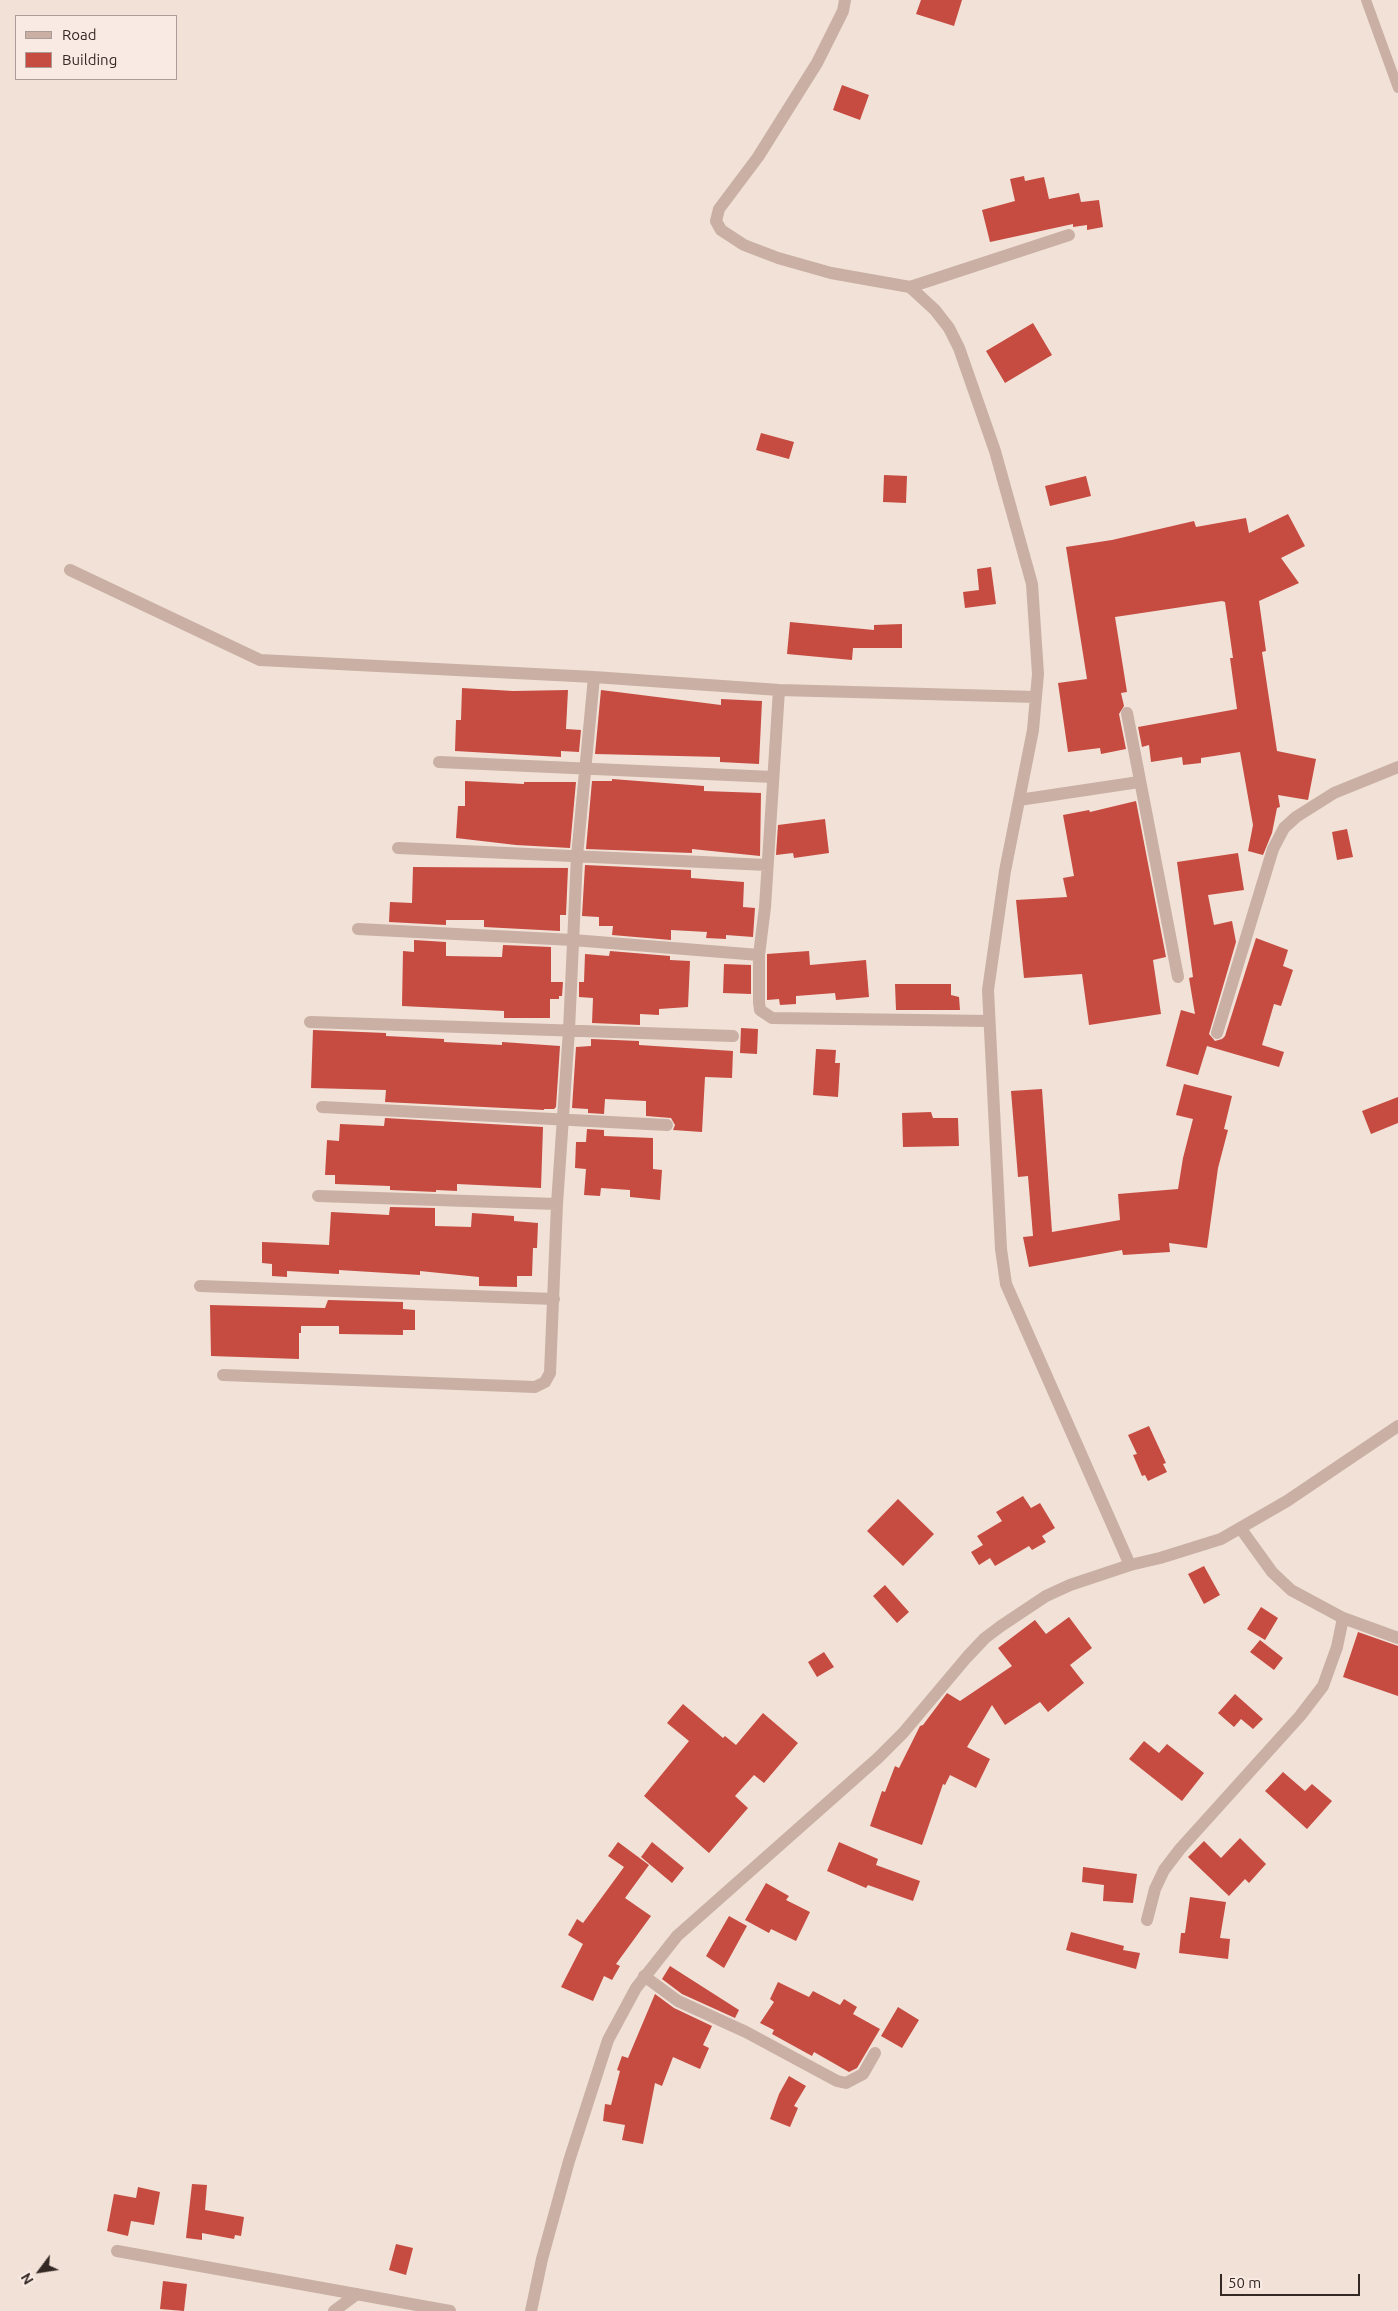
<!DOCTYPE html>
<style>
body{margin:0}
#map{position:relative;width:1398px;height:2311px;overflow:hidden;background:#f1e1d7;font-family:Ubuntu,sans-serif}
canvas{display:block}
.legend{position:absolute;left:15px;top:15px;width:162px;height:65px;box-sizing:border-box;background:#f9ebe3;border:1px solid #aa9d97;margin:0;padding:6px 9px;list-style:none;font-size:15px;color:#342825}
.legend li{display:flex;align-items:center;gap:10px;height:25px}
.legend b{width:25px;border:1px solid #aa9d97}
.north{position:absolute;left:15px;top:2246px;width:50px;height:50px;-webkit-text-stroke:4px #f9ebe3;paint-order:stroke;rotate:239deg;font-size:14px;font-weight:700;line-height:20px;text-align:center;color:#342825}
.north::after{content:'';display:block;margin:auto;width:18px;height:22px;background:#342825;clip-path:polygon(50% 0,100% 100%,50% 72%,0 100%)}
.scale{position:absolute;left:1220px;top:2274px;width:140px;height:22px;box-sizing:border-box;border:2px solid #342825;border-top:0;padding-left:6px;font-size:15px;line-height:18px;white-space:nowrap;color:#342825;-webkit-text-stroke:4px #f9ebe3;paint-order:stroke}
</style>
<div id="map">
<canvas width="1398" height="2311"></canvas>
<ul class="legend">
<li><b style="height:6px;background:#c9afa4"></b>Road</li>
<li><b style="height:14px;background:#c64b40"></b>Building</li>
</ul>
<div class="north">N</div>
<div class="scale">50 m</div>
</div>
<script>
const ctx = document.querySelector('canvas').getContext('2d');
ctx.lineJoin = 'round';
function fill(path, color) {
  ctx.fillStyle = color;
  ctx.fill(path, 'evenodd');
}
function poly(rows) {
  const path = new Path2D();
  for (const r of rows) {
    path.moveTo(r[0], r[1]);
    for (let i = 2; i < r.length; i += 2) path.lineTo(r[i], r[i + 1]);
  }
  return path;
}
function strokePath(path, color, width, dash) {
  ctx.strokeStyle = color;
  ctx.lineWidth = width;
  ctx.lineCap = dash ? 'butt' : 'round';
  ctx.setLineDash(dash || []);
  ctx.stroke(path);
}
const building = poly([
 [921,0,962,0,954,26,916,14],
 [842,85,869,95,860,120,833,110],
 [1024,176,1025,181,1044,177,1049,199,1079,193,1081,202,1099,200,1103,227,1087,230,1087,225,1073,227,1073,224,990,242,982,210,1015,201,1010,179],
 [1033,323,1052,355,1005,383,986,351],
 [761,433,794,442,789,459,756,450],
 [884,475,907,476,906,503,883,502],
 [1086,476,1091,496,1050,506,1045,486],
 [1288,514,1305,546,1281,558,1299,583,1259,601,1266,651,1262,652,1277,751,1316,759,1308,800,1278,795,1280,807,1277,808,1272,833,1263,855,1248,851,1253,825,1240,752,1201,758,1201,763,1183,765,1182,757,1151,762,1149,745,1142,747,1138,727,1237,709,1230,658,1233,658,1225,602,1222,601,1115,617,1127,692,1121,693,1124,706,1119,714,1126,749,1101,754,1100,748,1068,752,1058,683,1087,679,1066,547,1112,540,1194,521,1196,527,1246,518,1249,533],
 [991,567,996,604,965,608,963,592,979,590,977,569],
 [790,622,874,630,874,625,902,624,902,648,853,648,852,660,787,654],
 [462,688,513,691,568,690,566,729,581,730,579,752,561,751,561,757,455,751,456,720,461,720],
 [601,690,721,705,721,699,762,701,759,764,720,762,720,757,595,754],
 [612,779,704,786,704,791,761,793,760,856,692,849,692,853,586,849,592,781,612,781],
 [465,781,524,784,524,782,576,782,570,848,516,845,456,838,458,806,465,806],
 [1136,801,1166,957,1153,960,1161,1014,1089,1025,1082,974,1024,978,1016,900,1067,897,1063,878,1074,876,1063,815,1089,810,1090,812],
 [825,819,829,853,794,858,793,853,776,855,778,825],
 [1347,829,1353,857,1337,860,1332,832],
 [1238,853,1244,890,1208,895,1214,925,1232,921,1236,942,1209,1034,1215,1041,1222,1039,1225,1036,1256,938,1288,950,1283,966,1293,970,1281,1006,1274,1004,1262,1045,1284,1052,1279,1067,1207,1046,1198,1075,1166,1066,1181,1010,1195,1014,1189,978,1193,977,1177,862],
 [585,865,691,870,691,878,744,882,743,907,755,908,753,937,726,935,726,939,706,938,707,932,671,930,671,940,612,935,613,926,599,926,599,917,582,916],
 [413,867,568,868,566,915,560,915,560,931,484,927,484,920,446,920,446,925,389,922,390,902,412,903],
 [414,940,446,942,446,956,502,957,503,945,551,947,551,982,563,982,562,996,559,996,559,999,550,999,550,1018,504,1018,504,1011,402,1006,403,951,414,952],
 [610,951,670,956,670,960,690,961,688,1007,659,1009,659,1015,640,1014,640,1025,592,1023,593,998,579,997,579,982,584,982,585,954,609,956],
 [809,951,810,965,866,960,869,997,836,1000,835,993,796,996,796,1004,780,1005,779,999,767,1000,767,954],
 [724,964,751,965,751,994,723,993],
 [895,984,951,984,951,995,959,997,960,1010,896,1010],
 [741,1028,758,1029,757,1054,740,1053],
 [313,1030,386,1033,386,1036,444,1039,444,1042,502,1045,502,1042,560,1046,556,1107,554,1109,544,1109,544,1110,385,1102,386,1090,311,1088],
 [591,1039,639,1041,639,1045,733,1051,732,1078,705,1077,702,1132,673,1130,675,1125,671,1118,646,1116,646,1101,605,1099,604,1114,588,1113,588,1109,572,1108,576,1047,591,1046],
 [816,1049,836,1050,835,1063,840,1063,838,1097,813,1095],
 [1184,1084,1232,1096,1224,1129,1228,1130,1218,1168,1207,1248,1169,1243,1170,1252,1123,1255,1122,1250,1029,1267,1023,1237,1033,1236,1028,1176,1018,1177,1011,1091,1042,1089,1052,1232,1120,1220,1118,1194,1178,1189,1183,1158,1193,1119,1176,1115],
 [1398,1097,1398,1123,1371,1134,1362,1111],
 [931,1112,933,1118,958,1118,959,1146,903,1147,902,1113],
 [385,1118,543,1127,541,1188,457,1184,457,1191,436,1190,436,1192,390,1190,390,1186,335,1184,335,1175,325,1175,327,1140,339,1141,340,1124,384,1126],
 [587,1129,604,1130,604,1136,653,1138,653,1169,662,1170,660,1200,630,1197,630,1190,601,1188,600,1196,584,1195,586,1169,575,1168,576,1142,586,1142],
 [390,1207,435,1208,435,1226,471,1227,472,1213,514,1216,514,1221,538,1223,537,1248,533,1248,532,1276,517,1276,517,1287,479,1286,479,1277,420,1271,420,1275,339,1270,339,1274,287,1271,287,1277,272,1276,272,1264,262,1263,262,1242,329,1245,331,1212,389,1215],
 [328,1300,403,1302,403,1309,415,1310,415,1330,403,1330,403,1335,339,1334,339,1326,301,1326,301,1333,299,1333,299,1359,211,1356,210,1305,325,1308],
 [1149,1426,1166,1463,1163,1464,1167,1472,1148,1481,1145,1475,1142,1476,1133,1455,1137,1454,1128,1435],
 [1023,1496,1031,1508,1040,1503,1055,1528,1042,1536,1046,1542,1032,1550,1029,1546,995,1566,990,1558,979,1565,971,1552,983,1545,977,1536,1002,1521,996,1512],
 [898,1499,934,1534,903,1566,867,1531],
 [1204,1566,1220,1595,1204,1604,1188,1574],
 [885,1585,909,1612,897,1623,873,1596],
 [1261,1607,1278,1618,1265,1640,1247,1629],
 [1069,1617,1092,1648,1070,1665,1084,1683,1048,1712,1040,1702,1005,1725,992,1705,967,1747,990,1759,976,1788,950,1775,945,1785,943,1784,922,1845,870,1826,882,1791,885,1792,895,1766,899,1768,920,1726,923,1725,947,1693,960,1701,1012,1666,998,1648,1035,1620,1046,1634],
 [1358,1632,1398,1646,1398,1696,1343,1677],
 [1260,1640,1283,1658,1274,1670,1250,1652],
 [824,1652,834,1667,817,1677,808,1662],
 [1235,1694,1263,1719,1253,1729,1241,1719,1234,1727,1218,1713],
 [683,1704,723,1738,725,1736,736,1745,763,1713,798,1743,764,1783,754,1775,735,1796,748,1808,709,1853,644,1796,689,1741,667,1723],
 [1144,1741,1159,1753,1167,1744,1204,1773,1182,1801,1129,1759],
 [1283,1772,1305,1791,1312,1784,1332,1801,1307,1829,1265,1791],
 [1240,1838,1266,1864,1249,1883,1245,1879,1229,1896,1188,1857,1204,1841,1221,1858],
 [618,1842,649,1865,625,1898,651,1916,616,1964,620,1966,612,1980,604,1976,593,2001,561,1987,583,1944,568,1935,577,1919,583,1923,624,1867,608,1856],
 [652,1842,684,1868,672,1883,641,1857],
 [839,1842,878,1859,876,1865,920,1881,913,1901,868,1885,866,1888,827,1871],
 [1083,1867,1137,1874,1133,1903,1103,1901,1104,1885,1082,1882],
 [766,1883,789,1896,786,1900,810,1912,796,1941,771,1929,769,1933,745,1920],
 [1190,1897,1226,1902,1220,1938,1230,1939,1228,1959,1179,1953,1181,1933,1185,1933],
 [729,1916,747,1926,724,1968,706,1956],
 [1071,1932,1124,1946,1123,1950,1140,1953,1136,1969,1066,1950],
 [670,1966,739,2010,735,2018,682,1994,662,1979],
 [778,1982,809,1997,813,1991,840,2005,844,1999,857,2007,853,2014,880,2029,857,2068,849,2072,814,2052,812,2056,772,2034,774,2030,760,2023,774,2002,770,1999],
 [655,1994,674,2008,712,2026,703,2045,709,2048,700,2069,673,2057,662,2086,655,2083,643,2144,622,2140,625,2125,603,2121,605,2104,611,2105,620,2071,617,2070,622,2056,628,2058],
 [898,2007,919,2020,902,2048,881,2036],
 [789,2076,806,2086,794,2106,798,2108,790,2127,770,2119,779,2094],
 [192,2184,207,2185,205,2210,244,2217,241,2236,235,2235,234,2239,202,2233,202,2240,186,2238],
 [138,2187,160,2192,154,2225,131,2221,128,2236,107,2231,114,2194,136,2198],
 [396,2244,413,2248,406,2275,389,2270],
 [163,2281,187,2284,184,2311,160,2309]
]);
const service = poly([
 [1366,0,1398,88]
]);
const minor = poly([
 [845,0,843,11,817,63,758,157,719,209,716,221,721,230,744,245,778,258,831,273,910,287,935,310,949,328,959,348,995,451,1032,584,1038,674,1033,730,1005,871,988,990,1001,1249,1006,1284,1130,1565],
 [910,287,1069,235],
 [70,570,260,660,594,677,779,690,1036,697],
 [779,690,765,907,759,955,759,1002,760,1010,772,1018,989,1021],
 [1127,713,1178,977],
 [439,762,773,777],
 [1019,800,1139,782],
 [398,848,767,865],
 [358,929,573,940,759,955],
 [310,1022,733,1036],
 [1217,1033,1273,849,1284,828,1296,817,1334,793,1398,767],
 [322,1107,667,1125],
 [318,1196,557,1204],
 [200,1286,554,1299],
 [223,1375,535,1387,545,1382,550,1373,557,1204,569,1030,577,856,594,677],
 [1241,1529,1272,1572,1291,1590,1343,1618,1398,1638],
 [1147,1920,1155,1889,1164,1870,1180,1849,1300,1716,1323,1686,1337,1647,1343,1618],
 [644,1976,678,2001,746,2032,837,2081,846,2083,863,2074,875,2053],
 [117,2251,450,2311],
 [334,2311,357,2294]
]);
const tertiary = poly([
 [531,2311,542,2259,569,2161,608,2040,636,1988,677,1936,878,1758,903,1733,967,1657,985,1638,1001,1626,1046,1596,1070,1585,1130,1565,1160,1558,1221,1539,1287,1501,1398,1426]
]);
fill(building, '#c64b40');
strokePath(service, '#c9afa4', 10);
strokePath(minor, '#c9afa4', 12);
strokePath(tertiary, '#c9afa4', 12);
</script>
